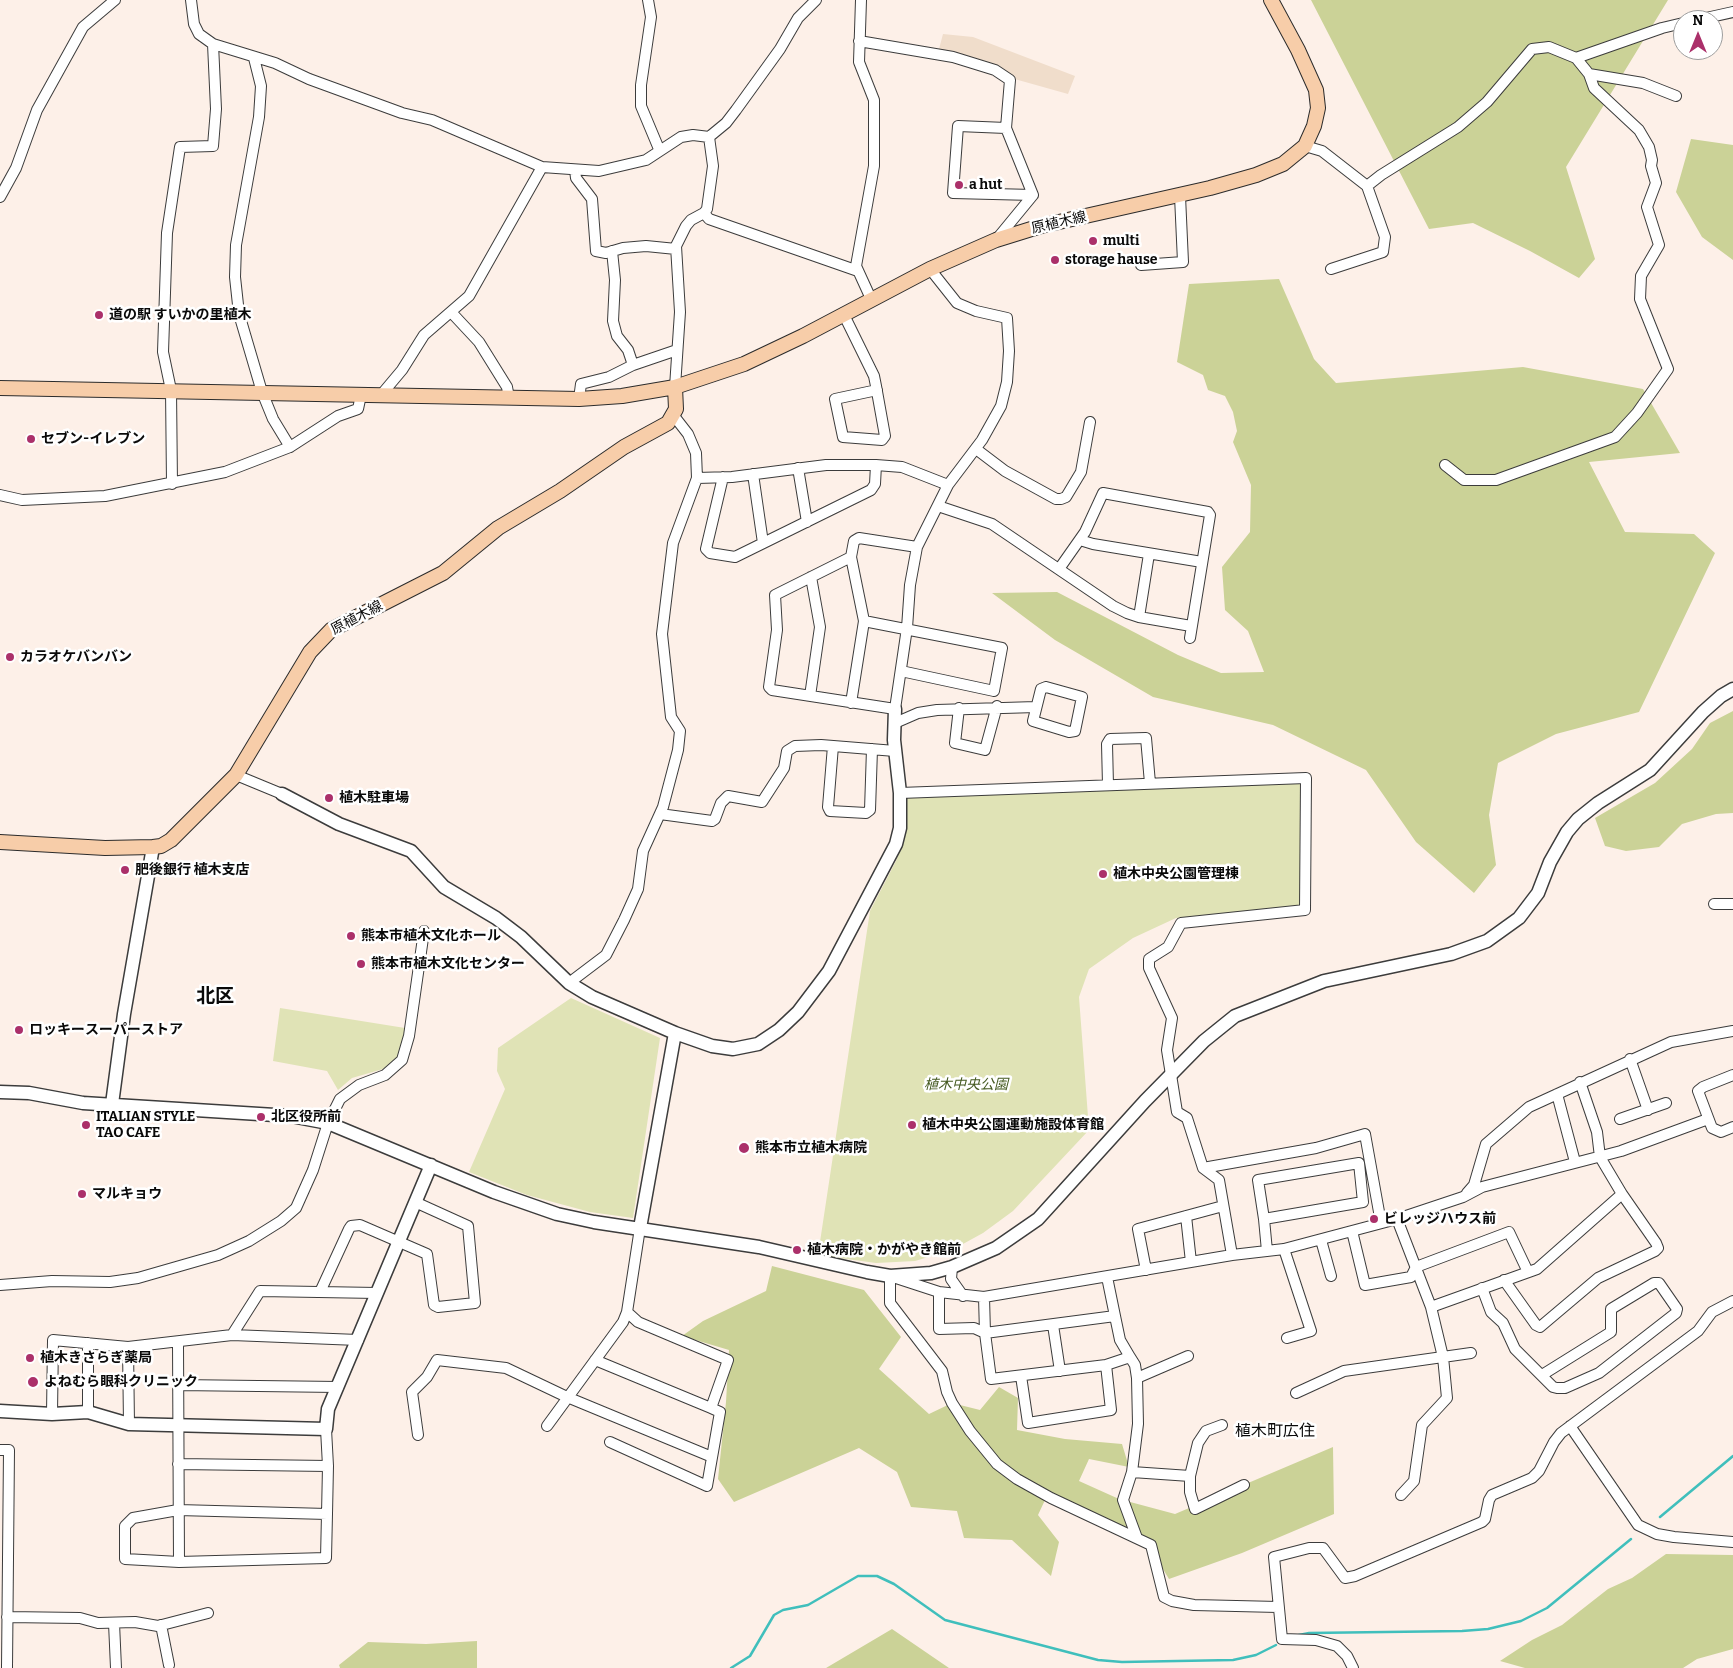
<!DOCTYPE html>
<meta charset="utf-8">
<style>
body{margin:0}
#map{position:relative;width:1733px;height:1668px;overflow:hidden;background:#fdf0e8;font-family:Bitter,serif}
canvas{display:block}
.north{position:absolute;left:1673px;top:10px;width:50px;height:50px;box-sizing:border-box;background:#fff;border:1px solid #9d9d9d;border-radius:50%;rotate:0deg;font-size:14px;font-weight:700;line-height:20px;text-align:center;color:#090909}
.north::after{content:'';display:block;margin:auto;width:18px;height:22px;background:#ab306a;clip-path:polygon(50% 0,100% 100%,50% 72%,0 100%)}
</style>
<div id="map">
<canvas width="1733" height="1668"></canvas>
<div class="north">N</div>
</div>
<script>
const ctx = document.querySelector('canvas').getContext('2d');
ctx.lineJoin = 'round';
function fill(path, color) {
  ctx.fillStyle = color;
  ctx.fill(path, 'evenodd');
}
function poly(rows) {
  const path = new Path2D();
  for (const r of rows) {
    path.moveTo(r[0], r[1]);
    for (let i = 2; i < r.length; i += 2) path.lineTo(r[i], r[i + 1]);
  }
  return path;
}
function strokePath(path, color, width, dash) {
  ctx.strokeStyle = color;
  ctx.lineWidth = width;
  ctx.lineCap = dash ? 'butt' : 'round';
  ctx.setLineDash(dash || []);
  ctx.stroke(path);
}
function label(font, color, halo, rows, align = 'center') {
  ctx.font = font + ' Bitter,"Noto Sans JP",serif';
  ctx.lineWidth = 5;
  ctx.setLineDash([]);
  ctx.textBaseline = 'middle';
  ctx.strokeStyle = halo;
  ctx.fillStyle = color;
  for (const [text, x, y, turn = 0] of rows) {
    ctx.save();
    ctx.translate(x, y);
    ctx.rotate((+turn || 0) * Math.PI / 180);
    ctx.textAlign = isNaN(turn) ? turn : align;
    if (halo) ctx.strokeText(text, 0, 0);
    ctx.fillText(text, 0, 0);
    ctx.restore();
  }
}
const farmland = poly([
 [943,34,973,37,1075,76,1068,94,1011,78,939,49]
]);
const green = poly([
 [1297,781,1302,786,1304,903,1297,909,1176,918,1133,938,1089,969,1079,997,1089,1130,1013,1211,983,1233,952,1250,915,1261,876,1263,818,1255,870,911,896,861,906,831,905,797],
 [571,998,660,1038,633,1218,590,1212,527,1195,469,1172,505,1089,497,1071,498,1048],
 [280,1008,405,1028,399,1056,383,1069,352,1078,338,1090,327,1071,273,1061]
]);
const forest = poly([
 [1311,0,1668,0,1566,167,1595,259,1579,278,1530,251,1473,223,1429,229],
 [1691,139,1733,145,1733,260,1702,237,1676,192],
 [1279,279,1314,359,1336,383,1523,367,1643,389,1680,453,1589,462,1625,532,1694,534,1715,553,1639,712,1556,734,1498,763,1489,815,1496,865,1474,893,1416,842,1366,770,1273,725,1153,697,1055,640,992,593,1057,592,1178,655,1221,673,1264,672,1248,631,1225,610,1222,567,1250,532,1251,485,1233,442,1237,431,1233,412,1225,396,1208,390,1203,375,1177,362,1189,284],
 [1733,711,1733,813,1716,814,1682,824,1659,847,1626,851,1605,846,1595,818,1655,783,1692,749,1710,723],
 [772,1266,864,1290,901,1337,879,1369,929,1414,952,1403,980,1410,999,1387,1018,1398,1017,1430,1065,1439,1122,1444,1129,1467,1089,1459,1079,1481,1119,1499,1175,1514,1333,1447,1334,1514,1242,1553,1169,1579,1149,1546,1045,1500,1038,1515,1059,1542,1051,1576,1012,1540,964,1538,957,1511,911,1507,897,1472,859,1448,734,1502,718,1479,726,1402,729,1350,682,1336,703,1321,766,1291],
 [1666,1554,1733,1555,1733,1649,1697,1659,1683,1668,1525,1668,1500,1661,1532,1640,1562,1625,1608,1589,1632,1578],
 [892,1629,949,1668,826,1668],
 [477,1641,477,1668,340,1668,339,1665,368,1642,426,1644]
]);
const stream = poly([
 [1660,1517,1733,1456],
 [1299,1635,1309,1633,1462,1631,1488,1629,1521,1621,1547,1608,1631,1539],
 [731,1668,750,1656,774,1615,783,1610,808,1605,858,1576,877,1576,894,1584,945,1620,1098,1660,1122,1662,1233,1660,1256,1655,1276,1645]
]);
const minor = poly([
 [191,0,194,24,199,34,213,44,275,63,309,79,402,113,432,120,542,167,599,171,646,160,681,137,693,135,709,137,726,123,736,110,780,49,798,18,816,0],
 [648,0,651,17,641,85,641,106,659,149],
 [861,0,859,62,874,100,874,166,856,266,872,301],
 [1697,20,1733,12],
 [859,41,953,57,995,70,1010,80,1006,128,1033,195,996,240],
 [254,58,261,86,259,117,236,245,235,277,239,314,262,392,273,419,290,447],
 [1576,58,1662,28,1683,23],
 [1006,128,958,126,953,193,1033,195],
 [1305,146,1322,151,1367,186,1385,237,1383,252,1331,269],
 [575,170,576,178,592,199,596,251,606,253,623,248,646,246,676,249],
 [1367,186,1381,175,1458,127,1487,102,1532,49,1549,47,1576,58,1589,74,1643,83,1676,96],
 [0,197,16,168,37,110,83,27,115,0],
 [704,213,709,219,858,271],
 [612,251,615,280,613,321,617,336,628,350,633,365],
 [1141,265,1183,262,1180,196],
 [451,312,479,342,507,387,509,398],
 [844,315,874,376,876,386,885,436,882,440,843,437,835,399,877,390],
 [675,387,680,312,676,246,686,226,691,220,704,213,707,209,713,166,709,137],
 [381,395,402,370,424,335,469,296,542,167],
 [579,399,581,384,609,377,633,365,677,350],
 [976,449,1005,471,1056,499,1061,499,1066,497,1081,472,1090,422],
 [1445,465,1464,480,1496,480,1615,437,1637,413,1668,369,1640,299,1641,276,1659,245,1647,207,1656,183,1651,166,1652,160,1649,147,1639,130,1594,88,1589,74],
 [798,468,807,522],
 [753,474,763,543],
 [723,477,706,549,710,553,735,557,871,490,875,484,876,465],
 [697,478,732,477,826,465,876,465,902,467,948,485],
 [172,484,171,390,163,352,167,233,180,147,213,146,216,109,213,44],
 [0,495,22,500,105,496,225,472,290,447,338,416,358,409,361,395],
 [938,506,992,524,1113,606,1127,613,1139,617,1191,626],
 [1080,540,1093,544,1202,562],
 [851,557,775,595,777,630,769,687,772,690,895,709,907,628,910,585,917,547,948,485,982,440,1001,406,1007,382,1009,351,1007,318,976,311,957,303,930,269],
 [1059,569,1085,532,1103,493,1208,512,1210,515,1190,638],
 [1139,617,1149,554],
 [864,621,1002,648,994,691,901,671],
 [1046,687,1082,697,1075,731,1069,732,1033,721,1041,689,1046,687],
 [810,696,820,627,811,577],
 [851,703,864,621,851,557,854,541,859,538,917,547],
 [959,708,955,743,985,750,997,706],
 [895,723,918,713,937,710,1036,707],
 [833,746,828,807,830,811,866,813,870,810,872,749],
 [236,775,282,794],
 [1108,785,1107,744,1110,739,1146,738,1150,783],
 [900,793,1306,778,1305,910,1181,923,1168,947,1149,959,1149,968,1172,1018,1167,1050,1177,1112,1187,1118,1203,1168,1219,1180,1232,1255],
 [660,814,712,821,715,819,721,803,728,796,762,802,784,768,787,751,795,746,821,745,895,751],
 [1714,904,1733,904],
 [569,983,606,955,624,920,638,889,643,851,663,807,678,750,680,731,671,717,662,634,673,543,697,478,696,453,688,434,674,416],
 [1630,1059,1648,1110],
 [1733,1075,1703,1087,1698,1091,1712,1128,1721,1132,1733,1127],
 [1557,1094,1575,1162],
 [1620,1119,1666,1103],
 [1203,1168,1316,1148,1365,1134,1381,1223],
 [1467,1193,1474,1185,1486,1144,1529,1107,1671,1042,1733,1031],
 [1186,1216,1191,1262],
 [1264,1219,1258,1180,1359,1163,1363,1202,1264,1219,1267,1251],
 [1397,1219,1431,1307,1537,1269,1622,1194,1600,1157,1597,1132,1580,1082],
 [1352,1231,1365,1285,1411,1277,1416,1267,1509,1232,1528,1272],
 [1321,1240,1331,1276],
 [1284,1249,1311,1331,1287,1338],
 [952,1267,951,1279,963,1296],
 [1146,1270,1138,1229,1223,1206],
 [1107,1277,1115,1316],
 [1504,1280,1536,1325,1540,1327,1598,1278,1655,1251,1658,1248,1656,1243,1622,1194],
 [0,1285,52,1281,110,1282,138,1278,218,1255,249,1241,281,1221,296,1208,313,1170,328,1123,340,1099,359,1085,385,1075,402,1060,409,1036,424,931],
 [1482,1288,1491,1312,1503,1323,1515,1349,1553,1387,1557,1388,1565,1388,1599,1373,1676,1313,1677,1309,1659,1283,1654,1283,1611,1309,1611,1332,1542,1375],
 [320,1292,349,1229,351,1226,360,1225,427,1254,434,1305,438,1307,475,1303,468,1226,415,1202],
 [939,1292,939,1329,974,1328,985,1333,1115,1316,1120,1340,1130,1357],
 [984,1297,985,1333,991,1379,1106,1365,1130,1357,1135,1365,1137,1378,1138,1424,1132,1472,1123,1500,1137,1538],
 [1053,1325,1060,1371],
 [358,1340,232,1335,260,1291,377,1293],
 [178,1342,179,1562],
 [128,1347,129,1424],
 [595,1360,711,1408],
 [1021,1376,1028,1423,1111,1410,1106,1365],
 [1137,1378,1188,1356],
 [178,1385,338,1387],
 [1296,1393,1344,1371,1471,1353],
 [88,1412,88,1343],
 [52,1414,53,1340,128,1347,232,1335],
 [547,1426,623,1322,627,1312,640,1228],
 [1570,1426,1638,1525,1657,1534,1674,1537,1733,1542],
 [326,1429,328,1466,327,1514,326,1558,179,1562,125,1559,125,1526,133,1518,178,1510,327,1514],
 [418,1435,412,1392,427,1377,437,1360,506,1368,567,1397,712,1457],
 [610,1442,707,1486,720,1412,711,1408,728,1360,638,1322,627,1312],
 [0,1450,9,1450,7,1668],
 [178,1464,328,1466],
 [1132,1472,1190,1476,1190,1492,1195,1509,1244,1485],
 [1190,1476,1198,1443,1206,1431,1222,1425],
 [1401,1495,1414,1481,1422,1425,1447,1398,1443,1357,1431,1307],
 [1278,1607,1194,1605,1172,1601,1164,1597,1151,1545,1051,1498,1017,1479,997,1464,970,1431,952,1403,947,1392,942,1371,890,1303,890,1276,939,1292,984,1297,1232,1255,1284,1249,1397,1219,1463,1197,1482,1187,1621,1151,1708,1119],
 [7,1617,80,1618,98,1623,135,1622,158,1626,208,1613],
 [114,1623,116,1668],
 [161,1625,169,1665],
 [1353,1668,1347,1656,1337,1646,1316,1640,1282,1639,1274,1557,1309,1548,1323,1548,1345,1578,1355,1576,1482,1522,1485,1519,1489,1500,1492,1495,1532,1478,1539,1471,1554,1442,1561,1433,1698,1331,1712,1312,1733,1301]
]);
const tertiary = poly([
 [282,794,339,824,411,851,444,887,496,918,521,937,569,983,592,997,675,1033,712,1046,733,1049,758,1044,779,1030,798,1012,829,971,896,844,900,828,900,793,894,740,895,709],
 [0,1092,29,1093,83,1103,291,1116,328,1123,494,1192,557,1214,594,1222,759,1247,867,1272,890,1276,931,1273,952,1267,996,1248,1038,1219,1145,1101,1204,1041,1235,1016,1324,981,1451,954,1487,941,1519,918,1538,893,1550,862,1567,832,1578,819,1598,803,1650,770,1703,712,1721,696,1733,689],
 [112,1104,124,1014,153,847],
 [640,1228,675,1033],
 [0,1411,52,1414,88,1412,129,1424,326,1429,328,1409,431,1165]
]);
const secondary = poly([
 [0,388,579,399,622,396,675,387,744,364,803,336,930,269,996,240,1041,226,1210,188,1256,175,1283,164,1305,146,1314,126,1318,108,1316,90,1298,50,1271,0],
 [0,842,105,848,153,847,161,846,171,840,236,775,310,652,331,630,443,573,498,528,560,491,624,447,668,423,676,409,675,387]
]);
const markers = [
 [959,185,5,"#ab306a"],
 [1093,241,5,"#ab306a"],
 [1055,260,5,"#ab306a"],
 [99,315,5,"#ab306a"],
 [31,439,5,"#ab306a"],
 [10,657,5,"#ab306a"],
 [329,798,5,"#ab306a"],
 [125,870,5,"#ab306a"],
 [1103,874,5,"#ab306a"],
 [351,936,5,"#ab306a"],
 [361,964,5,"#ab306a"],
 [19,1030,5,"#ab306a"],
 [261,1117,5,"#ab306a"],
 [86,1125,5,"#ab306a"],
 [912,1125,5,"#ab306a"],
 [744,1148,6,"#ab306a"],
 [82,1194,5,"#ab306a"],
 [1374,1219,5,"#ab306a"],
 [797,1250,5,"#ab306a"],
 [30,1358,5,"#ab306a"],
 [33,1382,6,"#ab306a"]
];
const poiNames = [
 ["a hut",969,185],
 ["multi",1103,241],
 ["storage hause",1065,260],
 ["道の駅 すいかの里植木",109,315],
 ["セブン-イレブン",41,439],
 ["カラオケバンバン",20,657],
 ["植木駐車場",339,798],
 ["肥後銀行 植木支店",135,870],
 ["植木中央公園管理棟",1113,874],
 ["熊本市植木文化ホール",361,936],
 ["熊本市植木文化センター",371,964],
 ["ロッキースーパーストア",29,1030],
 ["ITALIAN STYLE",96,1117],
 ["TAO CAFE",96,1133],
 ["北区役所前",271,1117],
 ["植木中央公園運動施設体育館",922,1125],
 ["熊本市立植木病院",755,1148],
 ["マルキョウ",92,1194],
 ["ビレッジハウス前",1384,1219],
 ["植木病院・かがやき館前",807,1250],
 ["植木きさらぎ薬局",40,1358],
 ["よねむら眼科クリニック",44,1382]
];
const streetNames = [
 ["原植木線",1059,223,-13],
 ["原植木線",357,618,-28]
];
const parkNames = [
 ["植木中央公園",966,1085]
];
const quarterNames = [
 ["植木町広住",1275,1432]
];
const districtNames = [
 ["北区",215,997]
];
fill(farmland, '#f0ddcb');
fill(green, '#e0e3b6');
fill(forest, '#cbd297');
strokePath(stream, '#40bfbc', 2.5);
strokePath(minor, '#3c3c3c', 12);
strokePath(tertiary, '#3c3c3c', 15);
strokePath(secondary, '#2b2b2b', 16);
strokePath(minor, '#fff', 10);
strokePath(tertiary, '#fff', 12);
strokePath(secondary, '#f7cda9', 14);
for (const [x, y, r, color] of markers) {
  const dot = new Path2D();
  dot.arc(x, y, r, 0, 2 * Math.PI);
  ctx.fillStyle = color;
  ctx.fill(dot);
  strokePath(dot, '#fff', 2);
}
label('bold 14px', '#090909', '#fff', poiNames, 'left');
label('14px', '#090909', '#fff', streetNames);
label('italic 14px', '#455a21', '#fff', parkNames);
label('16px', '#090909', '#fff', quarterNames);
label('bold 19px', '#090909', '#fff', districtNames);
</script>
